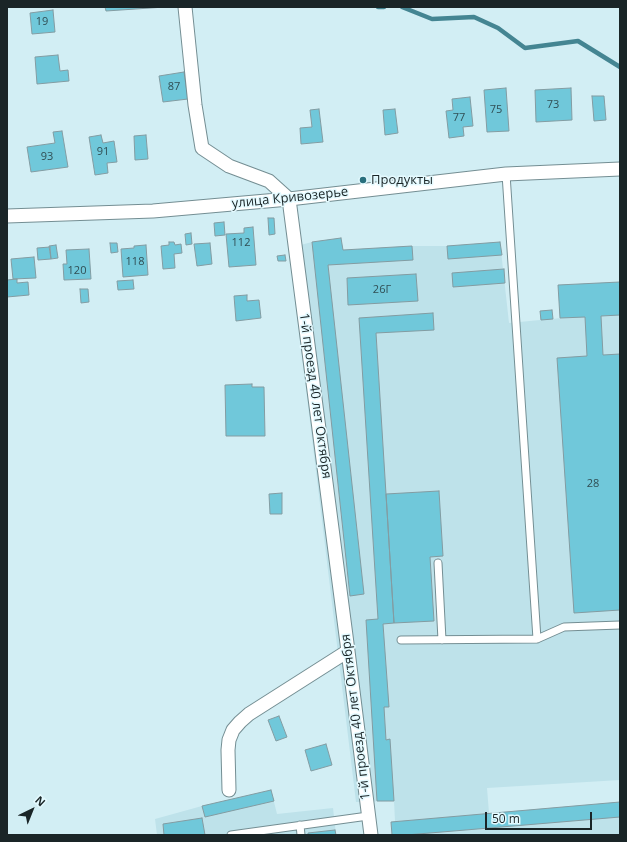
<!DOCTYPE html>
<meta charset="utf-8">
<style>
body{margin:0}
#map{position:relative;width:627px;height:842px;overflow:hidden;background:#d2eef4;font-family:"Open Sans",sans-serif}
canvas{display:block}
.frame{position:absolute;inset:0;border:8px solid #1a2527;pointer-events:none}
.north{position:absolute;left:12px;top:790px;width:40px;height:40px;-webkit-text-stroke:3px #e4faff;paint-order:stroke;rotate:43deg;font-size:11px;font-weight:700;line-height:16px;text-align:center;color:#1a2527}
.north::after{content:'';display:block;margin:auto;width:14px;height:18px;background:#1a2527;clip-path:polygon(50% 0,100% 100%,50% 72%,0 100%)}
.scale{position:absolute;left:485px;top:812px;width:107px;height:18px;box-sizing:border-box;border:2px solid #1a2527;border-top:0;padding-left:5px;font-size:12px;line-height:14px;white-space:nowrap;color:#1a2527;-webkit-text-stroke:3px #e4faff;paint-order:stroke}
</style>
<div id="map">
<canvas width="627" height="842"></canvas>
<div class="frame"></div>
<div class="north">N</div>
<div class="scale">50 m</div>
</div>
<script>
const ctx = document.querySelector('canvas').getContext('2d');
ctx.lineJoin = 'round';
function fill(path, color) {
  ctx.fillStyle = color;
  ctx.fill(path, 'evenodd');
}
function poly(rows) {
  const path = new Path2D();
  for (const r of rows) {
    path.moveTo(r[0], r[1]);
    for (let i = 2; i < r.length; i += 2) path.lineTo(r[i], r[i + 1]);
  }
  return path;
}
function strokePath(path, color, width, dash) {
  ctx.strokeStyle = color;
  ctx.lineWidth = width;
  ctx.lineCap = dash ? 'butt' : 'round';
  ctx.setLineDash(dash || []);
  ctx.stroke(path);
}
function label(font, color, halo, rows, align = 'center') {
  ctx.font = font + ' "Open Sans",sans-serif';
  ctx.lineWidth = 3;
  ctx.setLineDash([]);
  ctx.textBaseline = 'middle';
  ctx.strokeStyle = halo;
  ctx.fillStyle = color;
  for (const [text, x, y, turn = 0] of rows) {
    ctx.save();
    ctx.translate(x, y);
    ctx.rotate((+turn || 0) * Math.PI / 180);
    ctx.textAlign = isNaN(turn) ? turn : align;
    if (halo) ctx.strokeText(text, 0, 0);
    ctx.fillText(text, 0, 0);
    ctx.restore();
  }
}
const built = poly([
 [341,238,343,250,412,246,447,246,500,242,509,323,540,320,540,311,552,310,553,319,560,318,558,285,620,282,620,780,487,788,489,813,620,802,620,835,392,835,391,822,395,821,394,801,356,802,289,248,312,242],
 [271,790,277,814,333,808,336,835,157,835,155,819,202,806]
]);
const stream = poly([
 [378,7,384,7],
 [402,7,432,19,474,17,498,28,525,48,578,41,620,67]
]);
const building = poly([
 [105,7,165,7,106,11,105,7],
 [53,10,55,32,32,34,30,13,53,10],
 [58,55,60,71,68,70,69,81,37,84,35,57,58,55],
 [184,72,188,99,163,102,159,76,184,72],
 [506,88,509,131,487,132,484,90,506,88],
 [571,88,572,120,536,122,535,90,571,88],
 [592,96,604,96,606,120,594,121,592,96],
 [470,97,473,126,463,127,464,136,449,138,446,111,453,110,452,99,470,97],
 [319,109,323,142,301,144,300,128,312,127,310,110,319,109],
 [395,109,398,133,385,135,383,110,395,109],
 [62,131,68,167,31,172,27,147,55,143,53,132,62,131],
 [101,135,103,143,114,141,117,162,107,163,108,173,95,175,89,137,101,135],
 [146,135,148,159,135,160,134,136,146,135],
 [268,218,274,218,275,234,269,235,268,218],
 [224,222,225,235,215,236,214,223,224,222],
 [253,227,256,265,229,267,226,234,244,233,244,228,253,227],
 [191,233,192,244,186,245,185,234,191,233],
 [341,238,343,250,412,246,413,260,328,265,364,594,350,596,312,242,341,238],
 [169,242,174,242,175,245,181,244,182,253,174,254,175,268,163,269,161,246,169,245,169,242],
 [500,242,502,255,448,259,447,246,500,242],
 [110,243,117,243,118,252,111,253,110,243],
 [210,243,212,264,197,266,194,244,210,243],
 [56,245,58,258,51,259,49,246,56,245],
 [146,245,148,275,123,277,121,249,134,248,134,246,146,245],
 [50,247,51,259,38,260,37,248,50,247],
 [89,249,91,279,64,280,63,264,67,264,66,250,89,249],
 [285,255,286,261,278,261,277,256,285,255],
 [34,257,36,278,13,279,11,259,34,257],
 [504,269,505,283,453,287,452,273,504,269],
 [416,274,418,301,348,305,347,278,416,274],
 [17,279,17,283,28,282,29,295,7,297,7,280,17,279],
 [133,280,134,289,118,290,117,281,133,280],
 [620,282,620,315,601,316,603,355,620,354,620,610,574,613,557,358,587,356,585,317,560,318,558,285,620,282],
 [80,289,88,289,89,302,81,303,80,289],
 [247,295,247,301,259,300,261,318,236,321,234,296,247,295],
 [552,310,553,319,541,320,540,311,552,310],
 [433,313,434,330,376,333,394,623,383,624,389,707,384,707,386,740,390,739,394,801,377,801,366,620,378,619,359,318,433,313],
 [252,384,252,387,264,387,265,436,226,436,225,385,252,384],
 [439,491,443,556,430,557,434,621,394,623,386,494,439,491],
 [282,493,282,514,270,514,269,494,282,493],
 [279,716,287,737,276,741,268,720,279,716],
 [326,744,332,765,311,771,305,750,326,744],
 [271,790,274,801,205,817,202,806,271,790],
 [620,802,620,817,406,835,392,835,391,822,620,802],
 [202,818,205,835,164,835,163,824,202,818],
 [335,830,336,835,308,835,308,833,335,830]
]);
const service = poly([
 [438,563,442,640],
 [537,639,564,627,620,625],
 [401,640,537,639,506,174],
 [300,825,301,835],
 [231,835,368,816]
]);
const minor = poly([
 [185,7,195,105,202,148,229,166,269,181,289,199,348,651,371,835],
 [7,216,153,211,289,199,506,174,620,169],
 [229,790,228,750,229,740,233,730,240,722,249,714,348,651]
]);
const markers = [
 [363,180,4,"#296f7d"]
];
const numberNames = [
 ["19",42,22],
 ["87",174,87],
 ["73",553,105],
 ["75",496,110],
 ["77",459,118],
 ["91",103,152],
 ["93",47,157],
 ["112",241,243],
 ["118",135,262],
 ["120",77,271],
 ["26Г",382,290],
 ["28",593,484]
];
const poiNames = [
 ["Продукты",371,180]
];
const streetNames = [
 ["улица Кривозерье",290,198,-6],
 ["1-й проезд 40 лет Октября",315,396,82],
 ["1-й проезд 40 лет Октября",356,717,-97]
];
fill(built, '#bee2ea');
strokePath(stream, '#448592', 4.5);
fill(building, '#70c8da');
strokePath(building, '#839ca2', 1);
strokePath(service, '#748e93', 9);
strokePath(minor, '#748e93', 15);
strokePath(service, '#fff', 7);
strokePath(minor, '#fff', 13);
for (const [x, y, r, color] of markers) {
  const dot = new Path2D();
  dot.arc(x, y, r, 0, 2 * Math.PI);
  ctx.fillStyle = color;
  ctx.fill(dot);
  strokePath(dot, '#e4faff', 1.5);
}
label('11px', '#304e54', null, numberNames);
label('13px', '#1a2527', '#e4faff', poiNames, 'left');
label('13px', '#1a2527', '#e4faff', streetNames);
</script>
